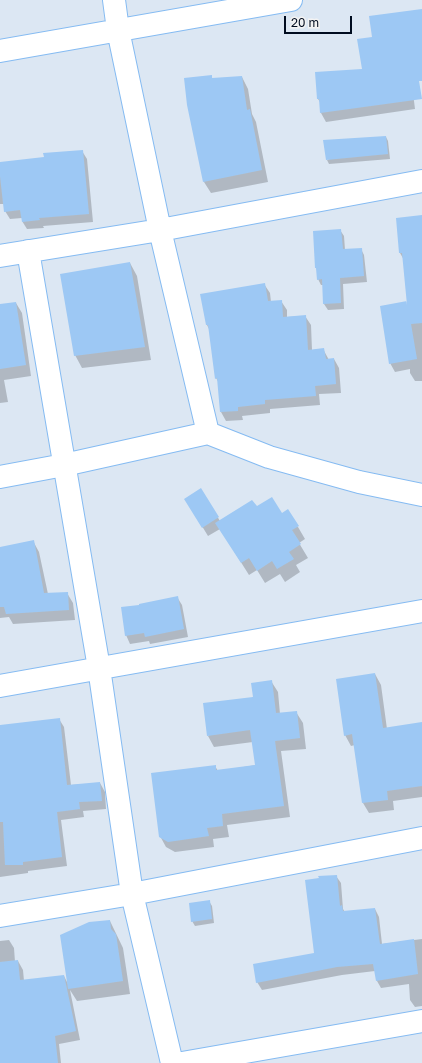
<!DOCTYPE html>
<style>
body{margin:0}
#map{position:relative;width:422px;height:1063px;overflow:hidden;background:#dce7f3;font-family:"Golos Text",sans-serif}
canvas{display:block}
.scale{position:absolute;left:284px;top:16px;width:68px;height:18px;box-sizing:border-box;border:2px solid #000c1f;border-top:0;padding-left:5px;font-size:12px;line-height:14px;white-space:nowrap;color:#000c1f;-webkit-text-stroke:3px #f3f3f3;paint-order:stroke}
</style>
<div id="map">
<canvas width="422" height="1063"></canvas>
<div class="scale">20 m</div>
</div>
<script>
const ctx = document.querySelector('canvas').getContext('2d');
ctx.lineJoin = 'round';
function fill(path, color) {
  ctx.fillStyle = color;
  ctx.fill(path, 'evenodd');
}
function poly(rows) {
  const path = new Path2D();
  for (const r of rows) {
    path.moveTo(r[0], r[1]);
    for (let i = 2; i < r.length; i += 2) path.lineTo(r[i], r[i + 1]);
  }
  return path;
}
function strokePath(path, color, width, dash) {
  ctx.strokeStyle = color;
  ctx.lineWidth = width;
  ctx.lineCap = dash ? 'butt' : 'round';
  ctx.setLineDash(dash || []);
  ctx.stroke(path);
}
const shadow = poly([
 [422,10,422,34,406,37,415,109,326,122,321,113,320,102,318,99,363,70,373,38],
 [211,76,213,79,242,77,248,89,252,114,256,122,268,182,211,193,204,182],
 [386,137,388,141,390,159,329,164,327,160],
 [82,151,87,159,93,222,43,226,44,228,27,229,22,221,22,218,10,219,5,211,4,204,0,204,0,163,45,158],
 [422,216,422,381,415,381,410,373,410,369,395,372,390,363,408,302,404,260,400,253],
 [340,230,344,236,345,250,361,249,364,255,367,282,343,284,344,309,328,310,324,304,323,285,321,285,318,279],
 [130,263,137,276,151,360,82,368,75,355],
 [264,284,270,293,271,302,281,301,287,310,287,317,305,316,311,325,312,350,323,349,329,360,334,359,339,368,341,393,319,394,320,405,270,409,270,413,242,416,243,420,226,421,221,412,219,383,216,378,210,331,207,325],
 [16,303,22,313,31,376,4,380,8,402,0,403,0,305],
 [201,490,220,521,256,508,281,514,298,527,305,539,299,543,308,558,296,565,300,572,285,582,280,574,265,583,257,570,249,575,220,529,208,536,191,508],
 [33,541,39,552,48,594,67,593,73,603,75,620,13,624,9,617,0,618,0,549],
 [177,597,182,605,188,637,150,644,149,641,130,644,126,635,140,606],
 [375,674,381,685,387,729,422,723,422,797,393,801,394,810,369,813,363,803,355,745,351,746,345,735],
 [271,681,278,692,280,714,296,712,303,723,306,749,281,751,290,817,227,825,229,837,213,839,214,847,175,852,166,847,160,836,215,766,218,771,256,765,253,742,214,747,208,736],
 [59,719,64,727,71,785,100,783,105,792,106,809,83,811,84,817,61,820,67,866,28,871,28,873,0,877,0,778],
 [336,876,341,883,343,909,345,912,375,909,379,917,382,944,422,939,422,1006,415,1007,410,1000,409,984,381,988,377,981,375,971,342,975,262,990,257,982,315,954],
 [209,901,212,906,214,923,195,926,192,921],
 [110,921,123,948,130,994,77,1001,70,990,80,1040,59,1044,61,1063,0,1063,0,941,9,940,14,948,15,962,18,961,23,970,24,981,64,976,68,984]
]);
const building = poly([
 [422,9,422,81,419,81,422,99,320,113,319,99,317,99,315,72,362,69,357,39,372,37,369,16],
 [212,75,212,78,242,76,247,110,250,109,262,170,203,182,187,105,184,78],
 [386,136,388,154,326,160,323,140],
 [83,150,89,214,39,218,40,220,22,222,20,210,4,212,0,176,0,162,44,157,43,153],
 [422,215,422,323,411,324,417,359,389,364,380,306,407,301,407,305,402,253,399,253,396,218],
 [341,229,343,249,362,248,364,276,340,278,341,303,323,304,322,279,317,280,316,268,315,268,313,231],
 [130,262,145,347,74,356,60,274],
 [265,283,268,301,282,300,283,317,306,315,308,350,324,348,326,359,334,358,336,384,315,386,316,396,265,400,265,404,238,407,238,411,220,412,217,378,215,379,208,325,206,325,200,294],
 [16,302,26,365,0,369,0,304],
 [201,488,219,517,202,528,184,499],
 [272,497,282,513,288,509,299,526,292,530,301,544,289,552,294,559,277,569,272,561,257,571,249,558,241,563,215,523,252,500,257,506],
 [34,540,44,593,68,592,69,610,6,614,4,607,0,607,0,547],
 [178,596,184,629,145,637,144,633,125,636,121,607,139,605,139,604],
 [375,673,383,728,422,722,422,786,387,791,388,800,362,803,352,734,344,736,336,679],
 [272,680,276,713,297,711,300,738,275,741,284,806,222,814,223,826,207,828,209,836,168,842,159,837,151,773,216,765,216,770,255,765,250,730,207,736,203,703,253,697,251,683],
 [60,718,67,785,100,782,102,801,79,802,80,809,57,812,62,857,23,862,23,865,5,865,3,822,0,822,0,725],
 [337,875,340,906,342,905,343,911,375,908,380,944,414,939,418,974,376,981,373,964,337,967,256,983,253,964,314,953,305,880,319,878,318,876],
 [210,900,212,919,191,922,189,903],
 [110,920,111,929,116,934,123,981,68,989,60,935,89,922],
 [18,960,20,980,64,975,76,1031,55,1036,58,1063,0,1063,0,962]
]);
const minor = poly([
 [114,0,118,30,160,230,208,433],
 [0,51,291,0],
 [28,251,99,668,132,894,172,1063],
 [0,256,160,230,422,181],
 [0,477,64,465,208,433,269,457,359,482,422,495],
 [0,686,422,611],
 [0,916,132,894,422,838],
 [182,1063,422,1021]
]);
fill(shadow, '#0003');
fill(building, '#9dc8f4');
strokePath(minor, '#85bbf2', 24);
strokePath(minor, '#fff', 22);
</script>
